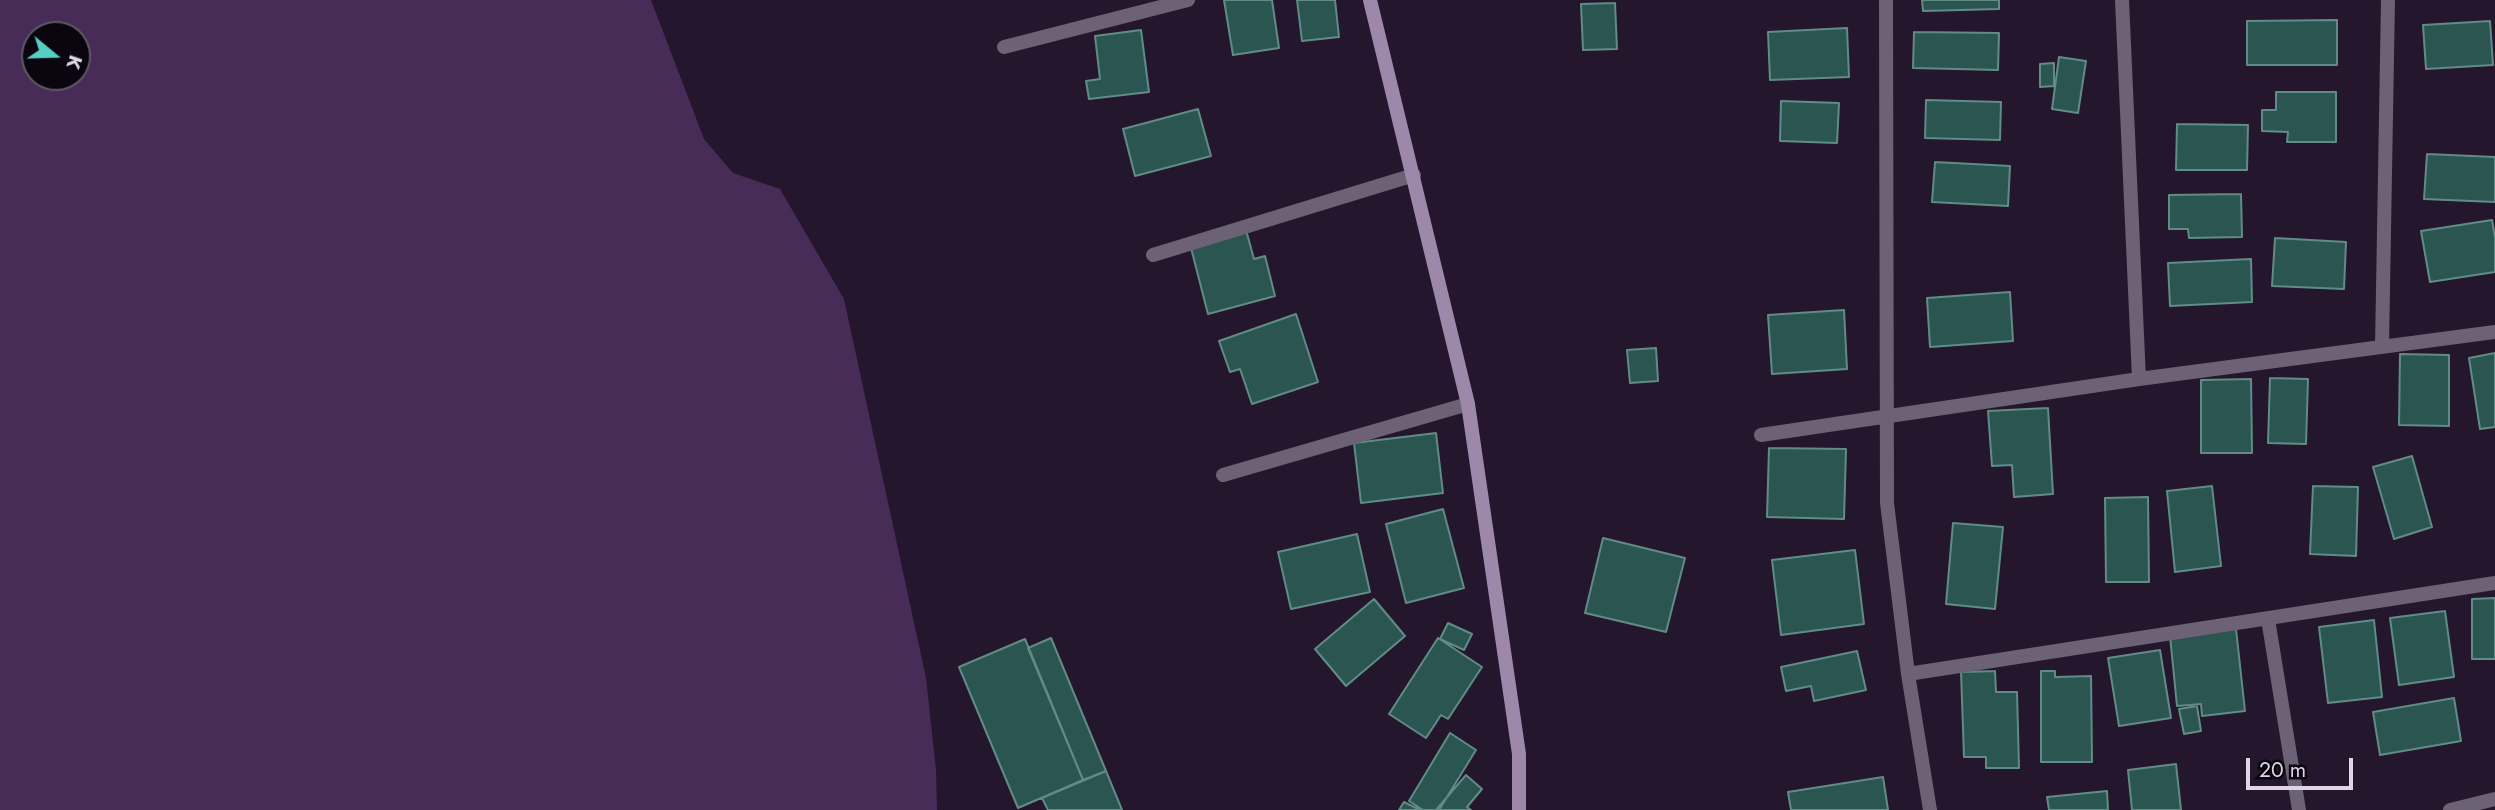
<!DOCTYPE html>
<style>
body{margin:0}
#map{position:relative;width:2495px;height:810px;overflow:hidden;background:#24162d;font-family:Jost,sans-serif}
canvas{display:block}
.north{position:absolute;left:21px;top:21px;width:70px;height:70px;box-sizing:border-box;background:#0a050e;border:2px solid #5f5864;border-radius:50%;rotate:109deg;font-size:19px;font-weight:700;line-height:28px;text-align:center;color:#ded5e5}
.north::after{content:'';display:block;margin:auto;width:24px;height:32px;background:#57cec2;clip-path:polygon(50% 0,100% 100%,50% 72%,0 100%)}
.scale{position:absolute;left:2246px;top:758px;width:107px;height:32px;box-sizing:border-box;border:4px solid #ded5e5;border-top:0;padding-left:9px;font-size:21px;line-height:24px;white-space:nowrap;color:#ded5e5;-webkit-text-stroke:5px #0a050e;paint-order:stroke}
</style>
<div id="map">
<canvas width="2495" height="810"></canvas>
<div class="north">K</div>
<div class="scale">20 m</div>
</div>
<script>
const ctx = document.querySelector('canvas').getContext('2d');
ctx.lineJoin = 'round';
function fill(path, color) {
  ctx.fillStyle = color;
  ctx.fill(path, 'evenodd');
}
function poly(rows) {
  const path = new Path2D();
  for (const r of rows) {
    path.moveTo(r[0], r[1]);
    for (let i = 2; i < r.length; i += 2) path.lineTo(r[i], r[i + 1]);
  }
  return path;
}
function strokePath(path, color, width, dash) {
  ctx.strokeStyle = color;
  ctx.lineWidth = width;
  ctx.lineCap = dash ? 'butt' : 'round';
  ctx.setLineDash(dash || []);
  ctx.stroke(path);
}
const water = poly([
 [0,0,651,0,704,139,733,173,780,189,844,299,926,678,936,770,937,810,0,810],
 [35,35,77,35,77,77,35,77]
]);
const building = poly([
 [1224,0,1272,0,1279,48,1233,55,1224,0],
 [1297,0,1335,0,1339,37,1302,41,1297,0],
 [1922,0,1999,0,1999,9,1923,11,1922,0],
 [1615,3,1617,49,1583,50,1581,4,1615,3],
 [2337,20,2337,65,2247,65,2247,21,2337,20],
 [2490,21,2493,65,2426,69,2423,25,2490,21],
 [1847,28,1849,77,1770,80,1768,32,1847,28],
 [1141,30,1149,92,1089,99,1086,81,1100,79,1095,36,1141,30],
 [1914,32,1999,33,1998,70,1913,68,1914,32],
 [2059,57,2086,61,2078,113,2052,109,2059,57],
 [2054,63,2054,86,2040,87,2040,64,2054,63],
 [2276,92,2336,92,2336,142,2287,142,2288,132,2262,131,2262,110,2276,110,2276,92],
 [1926,100,2001,102,2000,140,1925,138,1926,100],
 [1781,101,1839,103,1837,143,1780,141,1781,101],
 [1198,109,1211,156,1135,176,1123,129,1198,109],
 [2177,124,2248,125,2247,170,2176,170,2177,124],
 [2427,154,2495,157,2495,202,2424,199,2427,154],
 [1935,162,2010,166,2008,206,1932,202,1935,162],
 [2241,194,2242,237,2189,238,2188,229,2169,229,2169,195,2241,194],
 [2492,220,2495,237,2495,272,2430,282,2421,231,2492,220],
 [1246,230,1254,259,1265,256,1275,296,1208,314,1190,244,1246,230],
 [2275,238,2346,242,2344,289,2272,286,2275,238],
 [2251,259,2252,302,2170,306,2168,263,2251,259],
 [2010,292,2013,341,1930,347,1927,298,2010,292],
 [1844,310,1847,369,1772,374,1768,315,1844,310],
 [1296,314,1318,382,1252,404,1240,369,1230,372,1219,341,1296,314],
 [1656,348,1658,381,1630,383,1627,350,1656,348],
 [2495,353,2495,427,2480,429,2469,358,2495,353],
 [2400,354,2449,355,2449,426,2399,425,2400,354],
 [2270,378,2308,379,2306,444,2268,443,2270,378],
 [2251,379,2252,453,2201,453,2201,380,2251,379],
 [2048,408,2053,494,2014,497,2012,465,1992,466,1988,411,2048,408],
 [1436,433,1443,493,1361,503,1354,443,1436,433],
 [1769,448,1846,449,1844,519,1767,517,1769,448],
 [2412,456,2432,527,2394,539,2373,467,2412,456],
 [2212,486,2221,566,2175,572,2167,491,2212,486],
 [2313,486,2358,487,2356,556,2310,554,2313,486],
 [2148,497,2149,582,2106,582,2105,498,2148,497],
 [1443,509,1464,588,1406,603,1386,524,1443,509],
 [1953,523,2003,527,1995,609,1946,604,1953,523],
 [1357,534,1370,592,1291,609,1278,552,1357,534],
 [1603,538,1685,558,1666,632,1585,613,1603,538],
 [1855,550,1864,624,1781,635,1772,560,1855,550],
 [2495,598,2495,659,2472,659,2472,599,2495,598],
 [1374,599,1405,636,1346,686,1315,649,1374,599],
 [2445,611,2454,677,2399,685,2390,618,2445,611],
 [2374,620,2382,697,2328,703,2319,627,2374,620],
 [1448,623,1472,634,1464,650,1440,639,1448,623],
 [2236,629,2245,711,2202,716,2201,704,2177,706,2170,636,2236,629],
 [1051,638,1106,771,1083,780,1028,648,1051,638],
 [1438,638,1482,667,1448,719,1441,715,1426,738,1389,714,1438,638],
 [1025,639,1083,780,1018,808,959,667,1025,639],
 [2160,650,2171,718,2119,726,2108,658,2160,650],
 [1857,651,1866,690,1814,701,1811,686,1786,691,1781,667,1857,651],
 [1995,671,1996,692,2017,692,2019,768,1986,768,1986,757,1964,757,1961,672,1995,671],
 [2041,671,2055,671,2055,677,2091,676,2092,762,2041,762,2041,671],
 [2454,698,2461,741,2380,755,2373,712,2454,698],
 [2197,706,2201,731,2184,734,2179,709,2197,706],
 [1450,733,1476,750,1439,810,1423,810,1409,801,1450,733],
 [2176,764,2181,810,2132,810,2128,770,2176,764],
 [1106,771,1122,810,1048,810,1042,798,1106,771],
 [1466,775,1482,789,1467,807,1471,810,1436,810,1466,775],
 [1883,777,1888,810,1791,810,1788,792,1883,777],
 [2107,791,2108,810,2049,810,2047,797,2107,791],
 [1404,802,1420,810,1399,810,1404,802]
]);
const street = poly([
 [1886,0,1887,503,1908,674,1930,810],
 [2122,0,2139,379],
 [1004,47,1188,0],
 [1153,255,1414,175],
 [2382,347,2388,0],
 [1761,435,2139,379,2495,332],
 [1223,475,1468,404],
 [2268,619,2299,810],
 [1908,674,2495,583],
 [2450,810,2495,799]
]);
const secondary = poly([
 [1370,0,1468,404,1519,754,1519,810]
]);
fill(water, '#462c57');
fill(building, '#2b5550');
strokePath(building, '#618c86', 2);
strokePath(street, '#6d6176', 14);
strokePath(secondary, '#9c88aa', 14);
</script>
